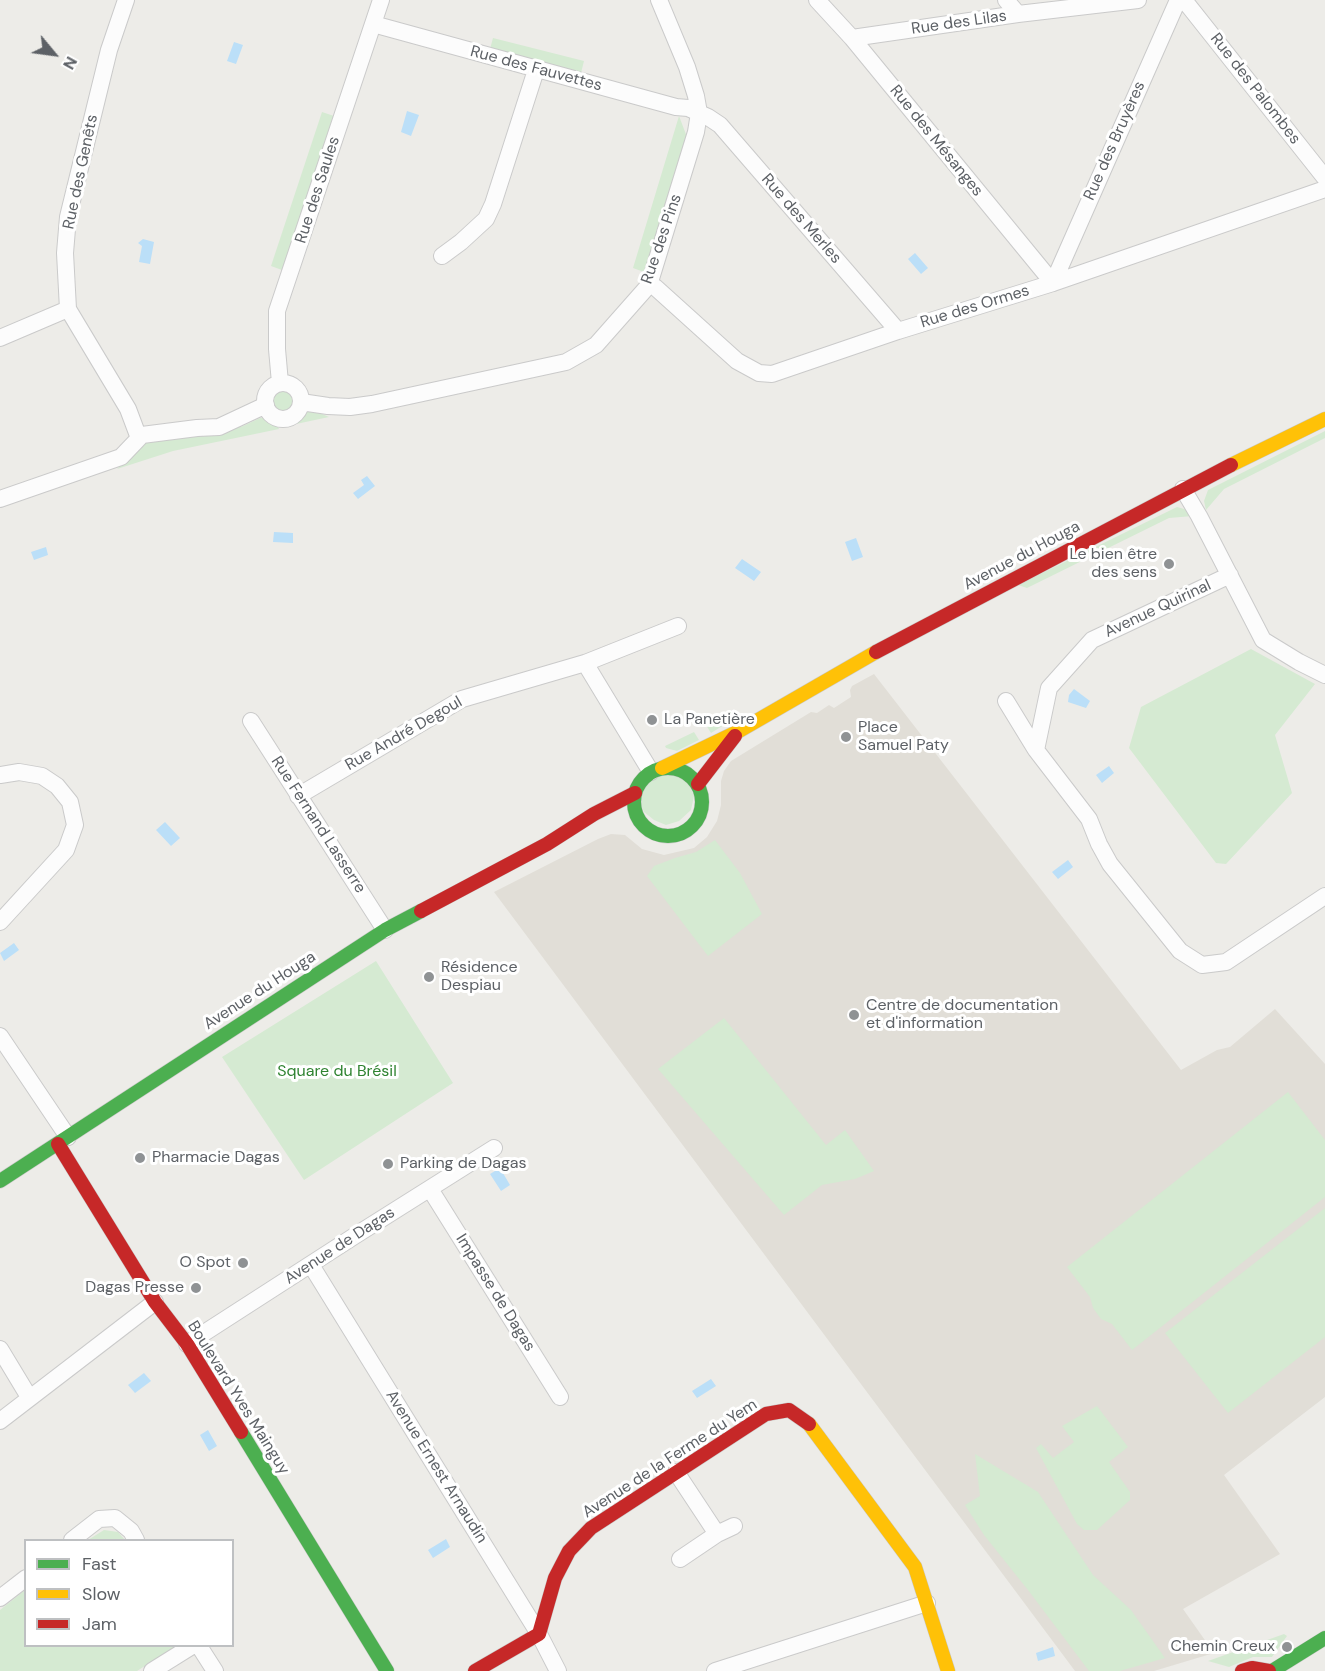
<!DOCTYPE html>
<meta charset="utf-8">
<style>
body{margin:0}
#map{position:relative;width:1325px;height:1671px;overflow:hidden;background:#edece8;font-family:"DM Sans",sans-serif}
canvas{display:block}
.legend{position:absolute;left:24px;top:1539px;width:210px;height:108px;box-sizing:border-box;background:#fff;border:2px solid #bec0c2;margin:0;padding:8px 10px;list-style:none;font-size:18px;color:#5d6166}
.legend li{display:flex;align-items:center;gap:12px;height:30px}
.legend b{width:30px;border:2px solid #bec0c2}
.north{position:absolute;left:24px;top:24px;width:60px;height:60px;-webkit-text-stroke:4px #fff;paint-order:stroke;rotate:119deg;font-size:16px;font-weight:700;line-height:24px;text-align:center;color:#5d6166}
.north::after{content:'';display:block;margin:auto;width:21px;height:27px;background:#5d6166;clip-path:polygon(50% 0,100% 100%,50% 72%,0 100%)}
</style>
<div id="map">
<canvas width="1325" height="1671"></canvas>
<ul class="legend">
<li><b style="height:8px;background:#4caf50"></b>Fast</li>
<li><b style="height:8px;background:#ffc107"></b>Slow</li>
<li><b style="height:8px;background:#c62828"></b>Jam</li>
</ul>
<div class="north">N</div>
</div>
<script>
const ctx = document.querySelector('canvas').getContext('2d');
ctx.lineJoin = 'round';
function fill(path, color) {
  ctx.fillStyle = color;
  ctx.fill(path, 'evenodd');
}
function poly(rows) {
  const path = new Path2D();
  for (const r of rows) {
    if (r.length === 3) {
      path.moveTo(r[0] + r[2], r[1]);
      path.arc(r[0], r[1], r[2], 0, 2 * Math.PI);
      continue;
    }
    path.moveTo(r[0], r[1]);
    for (let i = 2; i < r.length; i += 2) path.lineTo(r[i], r[i + 1]);
  }
  return path;
}
function strokePath(path, color, width, dash) {
  ctx.strokeStyle = color;
  ctx.lineWidth = width;
  ctx.lineCap = dash ? 'butt' : 'round';
  ctx.setLineDash(dash || []);
  ctx.stroke(path);
}
function label(font, color, halo, rows, align = 'center') {
  ctx.font = font + ' "DM Sans",sans-serif';
  ctx.lineWidth = 6;
  ctx.setLineDash([]);
  ctx.textBaseline = 'middle';
  ctx.strokeStyle = halo;
  ctx.fillStyle = color;
  for (const [text, x, y, turn = 0] of rows) {
    ctx.save();
    ctx.translate(x, y);
    ctx.rotate((+turn || 0) * Math.PI / 180);
    ctx.textAlign = isNaN(turn) ? turn : align;
    if (halo) ctx.strokeText(text, 0, 0);
    ctx.fillText(text, 0, 0);
    ctx.restore();
  }
}
const education = poly([
 [874,674,1181,1070,1217,1050,1230,1047,1275,1009,1325,1064,1325,1397,1224,1475,1280,1554,1183,1609,1214,1653,1154,1671,1075,1671,494,892,598,839,611,834,625,835,642,849,664,855,694,848,707,837,717,821,721,805,721,781,724,771,731,761,811,712,817,713,829,705,834,708,851,697,850,690,852,686]
]);
const green = poly([
 [493,38,584,61,581,73,490,49],
 [322,112,334,116,282,270,271,266],
 [679,116,687,137,644,272,633,268],
 [283,401,11],
 [313,410,329,417,296,424,306,412],
 [266,417,274,420,279,429,173,451,117,469,148,440,215,434,243,426,260,418],
 [1325,431,1325,438,1224,489,1206,510,1204,501,1208,490],
 [1177,507,1188,510,1193,516,1169,518,1027,588,1018,585],
 [1251,649,1315,684,1275,735,1292,793,1226,864,1216,863,1129,748,1141,707],
 [731,712,737,714,737,717,711,733,706,725],
 [694,732,699,740,677,751,666,748,665,746],
 [677,774,689,784,694,796,691,810,679,821,666,825,654,820,644,812,640,802,642,791,647,781,662,776],
 [715,840,740,873,762,914,708,956,647,876,654,866,675,858,696,852],
 [376,961,453,1083,304,1180,222,1057],
 [724,1018,826,1145,845,1130,874,1171,855,1179,822,1185,784,1215,658,1069],
 [1288,1092,1325,1140,1325,1197,1132,1350,1112,1324,1101,1319,1093,1308,1090,1297,1067,1267],
 [1325,1208,1325,1337,1228,1413,1165,1333],
 [1097,1406,1128,1447,1109,1462,1130,1492,1130,1500,1097,1530,1084,1530,1077,1524,1036,1448,1041,1444,1053,1458,1074,1442,1062,1426],
 [975,1454,1038,1492,1093,1575,1131,1610,1165,1658,1120,1671,1089,1671,1028,1590,984,1535,965,1505,980,1496],
 [104,1530,118,1532,125,1540,88,1540],
 [25,1590,26,1646,176,1646,137,1671,0,1671,0,1610],
 [1284,1634,1287,1636,1272,1657,1253,1657,1229,1667,1208,1661]
]);
const water = poly([
 [234,42,243,45,236,64,227,61],
 [407,111,419,115,411,136,401,132],
 [143,239,154,242,150,264,139,262,142,246,138,243],
 [915,253,928,268,921,274,908,259],
 [367,476,375,486,358,499,353,493,364,485,361,480],
 [274,532,293,533,293,543,273,542],
 [856,538,863,557,852,561,845,542],
 [46,547,48,555,34,560,31,552],
 [742,559,761,572,754,581,735,568],
 [1074,689,1090,701,1086,708,1068,702,1069,695],
 [1109,766,1114,773,1102,783,1096,775],
 [165,822,180,838,171,846,156,830],
 [1068,860,1073,867,1058,879,1052,872],
 [14,943,19,950,4,961,0,953],
 [500,1168,510,1185,501,1191,490,1174],
 [144,1373,151,1381,135,1393,128,1385],
 [711,1379,716,1386,697,1398,692,1391],
 [208,1430,217,1446,209,1451,200,1435],
 [446,1539,450,1547,433,1558,428,1550],
 [1053,1647,1055,1656,1038,1661,1036,1653]
]);
const street = poly([
 [126,0,109,50,68,217,65,253,68,309,128,409,137,433,142,435],
 [817,0,852,38,1053,283],
 [1006,0,1018,14],
 [1184,0,1325,178],
 [373,24,676,107,688,108,708,117,720,125,898,331],
 [852,38,1018,14,1138,0],
 [442,256,461,242,486,219,493,204,536,70],
 [1053,283,1178,0],
 [649,285,655,287,737,361,759,373,772,374,898,331,1053,283,1325,189],
 [0,338,68,309],
 [280,383,277,349,277,311,381,0],
 [283,401,18],
 [301,402,328,406,350,407,372,404,566,362,596,345,649,285,696,132,699,113,696,96,687,67,659,0],
 [1183,489,1199,516,1263,640,1299,662,1325,675],
 [0,499,121,457,142,435,197,428,219,427,266,405],
 [1230,575,1092,640,1049,688,1036,750,1089,819,1099,844,1110,864,1180,951,1202,965,1226,962,1325,896],
 [585,663,651,772],
 [1006,701,1036,750],
 [251,721,385,930],
 [0,775,19,772,42,776,57,786,70,802,75,825,66,850,0,922],
 [298,796,462,699,585,663,678,626],
 [0,1036,68,1137],
 [430,1189,560,1397],
 [311,1265,539,1634,558,1671],
 [187,1344,356,1235,494,1148],
 [0,1349,29,1397],
 [0,1421,155,1302],
 [676,1472,717,1534],
 [72,1540,99,1519,115,1518,131,1531,136,1540],
 [680,1559,717,1534,734,1526],
 [0,1598,26,1578],
 [199,1646,215,1671],
 [152,1671,192,1646],
 [715,1671,927,1603]
]);
const fast = poly([
 [668,802,34],
 [0,1181,385,930,421,911],
 [241,1432,387,1671],
 [1272,1671,1325,1638]
]);
const slow = poly([
 [1231,465,1325,419],
 [662,768,739,731,876,652],
 [809,1424,915,1567,948,1671]
]);
const jam = poly([
 [876,652,1231,465],
 [698,784,735,736],
 [421,911,547,844,594,814,635,793],
 [58,1144,155,1302,187,1344,241,1432],
 [475,1671,539,1634,555,1578,569,1551,591,1528,766,1414,789,1410,809,1424],
 [1242,1671,1252,1668,1269,1671]
]);
const markers = [
 [1169,564,6,"#8f9294"],
 [652,720,6,"#8f9294"],
 [846,737,6,"#8f9294"],
 [429,977,6,"#8f9294"],
 [854,1015,6,"#8f9294"],
 [140,1158,6,"#8f9294"],
 [388,1164,6,"#8f9294"],
 [243,1263,6,"#8f9294"],
 [196,1288,6,"#8f9294"],
 [1287,1647,6,"#8f9294"]
];
const streetNames = [
 ["Rue des Lilas",959,23,-8],
 ["Rue des Fauvettes",536,69,15],
 ["Rue des Palombes",1255,89,52],
 ["Rue des Mésanges",936,141,51],
 ["Rue des Bruyères",1115,141,-66],
 ["Rue des Genêts",81,172,-78],
 ["Rue des Saules",318,190,-72],
 ["Rue des Merles",801,219,49],
 ["Rue des Pins",662,239,-71],
 ["Rue des Ormes",975,307,-17],
 ["Avenue du Houga",1022,556,-28],
 ["Avenue Quirinal",1158,609,-25],
 ["Rue André Degoul",404,734,-30],
 ["Rue Fernand Lasserre",318,825,57],
 ["Avenue du Houga",260,991,-33],
 ["Avenue de Dagas",340,1246,-33],
 ["Impasse de Dagas",495,1293,58],
 ["Boulevard Yves Mainguy",238,1398,58],
 ["Avenue de la Ferme du Yem",670,1459,-33],
 ["Avenue Ernest Arnaudin",436,1467,58]
];
const poiNames = [
 ["Le bien être",1157,555,"right"],
 ["des sens",1157,573,"right"],
 ["La Panetière",664,720],
 ["Place",858,728],
 ["Samuel Paty",858,746],
 ["Résidence",441,968],
 ["Despiau",441,986],
 ["Centre de documentation",866,1006],
 ["et d'information",866,1024],
 ["Pharmacie Dagas",152,1158],
 ["Parking de Dagas",400,1164],
 ["O Spot",231,1263,"right"],
 ["Dagas Presse",184,1288,"right"],
 ["Chemin Creux",1275,1647,"right"]
];
const parkNames = [
 ["Square du Brésil",337,1072]
];
fill(education, '#e1ded7');
fill(green, '#d5ead2');
fill(water, '#bbdff8');
strokePath(street, '#cacaca', 18);
strokePath(fast, '#c9c9c8', 15);
strokePath(slow, '#c9c9c8', 15);
strokePath(jam, '#c9c9c8', 15);
strokePath(street, '#fcfcfc', 16);
strokePath(fast, '#4caf50', 14);
strokePath(slow, '#ffc107', 14);
strokePath(jam, '#c62828', 14);
for (const [x, y, r, color] of markers) {
  const dot = new Path2D();
  dot.arc(x, y, r, 0, 2 * Math.PI);
  ctx.fillStyle = color;
  ctx.fill(dot);
  strokePath(dot, '#fff', 2);
}
label('16px', '#5d6166', '#fff', streetNames);
label('16px', '#5d6166', '#fff', poiNames, 'left');
label('16px', '#2f8331', '#fff', parkNames);
</script>
